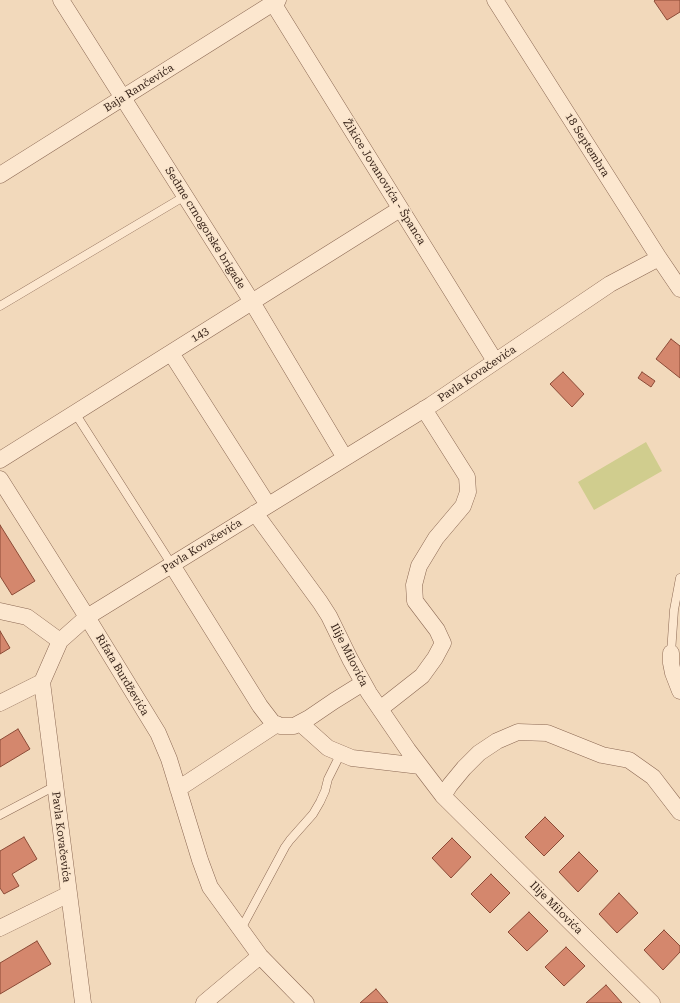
<!DOCTYPE html>
<meta charset="utf-8">
<style>
body{margin:0}
canvas{display:block;background:#f2d9bb}
</style>
<canvas width="680" height="1003"></canvas>
<script>
const ctx = document.querySelector('canvas').getContext('2d');
ctx.lineJoin = 'round';
function fill(path, color) {
  ctx.fillStyle = color;
  ctx.fill(path, 'evenodd');
}
function poly(rows) {
  const path = new Path2D();
  for (const r of rows) {
    path.moveTo(r[0], r[1]);
    for (let i = 2; i < r.length; i += 2) path.lineTo(r[i], r[i + 1]);
  }
  return path;
}
function strokePath(path, color, width, dash) {
  ctx.strokeStyle = color;
  ctx.lineWidth = width;
  ctx.lineCap = dash ? 'butt' : 'round';
  ctx.setLineDash(dash || []);
  ctx.stroke(path);
}
function label(font, color, halo, rows, align = 'center') {
  ctx.font = font + ' "Roboto Serif",serif';
  ctx.lineWidth = 3;
  ctx.setLineDash([]);
  ctx.textBaseline = 'middle';
  ctx.strokeStyle = halo;
  ctx.fillStyle = color;
  for (const [text, x, y, turn = 0] of rows) {
    ctx.save();
    ctx.translate(x, y);
    ctx.rotate((+turn || 0) * Math.PI / 180);
    ctx.textAlign = isNaN(turn) ? turn : align;
    if (halo) ctx.strokeText(text, 0, 0);
    ctx.fillText(text, 0, 0);
    ctx.restore();
  }
}
const green = poly([
 [646,442,662,471,594,510,578,482]
]);
const building = poly([
 [655,0,680,0,680,12,667,20,654,1,655,0],
 [671,339,680,346,680,378,656,359,671,339],
 [563,372,584,394,572,407,550,384,563,372],
 [642,372,655,381,651,387,638,378,642,372],
 [0,525,35,581,12,595,0,576,0,525],
 [0,631,10,648,0,654,0,631],
 [18,729,30,749,0,767,0,740,18,729],
 [545,817,564,836,544,856,525,837,545,817],
 [24,837,37,859,12,874,19,886,4,894,0,888,0,851,24,837],
 [452,838,471,857,451,878,432,858,452,838],
 [579,852,598,871,578,892,559,872,579,852],
 [491,874,510,893,490,913,471,894,491,874],
 [619,893,638,913,617,933,599,914,619,893],
 [529,912,548,931,527,951,508,932,529,912],
 [664,930,680,946,680,952,663,970,644,950,664,930],
 [37,941,51,964,0,994,0,963,37,941],
 [566,947,585,966,564,986,545,967,566,947],
 [606,985,622,1003,586,1003,606,985],
 [376,989,388,1003,360,1003,376,989]
]);
const lane = poly([
 [0,306,185,196],
 [75,413,172,565],
 [671,653,674,610,680,578],
 [0,815,55,786],
 [241,929,285,847,290,840,313,814,320,802,325,791,328,779,341,753]
]);
const street = poly([
 [61,0,252,302,345,458],
 [495,0,659,258,680,289],
 [273,3,495,361],
 [0,175,278,0],
 [171,353,268,505],
 [0,460,400,209],
 [0,479,87,617,158,733,169,759,200,860,210,887,260,956,306,1003],
 [255,513,320,602,329,616,350,659,369,693,408,750,443,796],
 [172,565,260,706,273,723,280,726,294,726,309,718,334,701,363,683],
 [0,611,27,617,60,641],
 [671,653,671,663,673,673,680,691],
 [0,703,42,682],
 [380,709,422,676,435,658,443,643,437,630,415,601,414,585,419,566,436,538,463,506,468,492,467,477,424,409],
 [300,723,328,748,352,758,420,766],
 [178,789,277,724],
 [0,928,69,894],
 [83,1003,42,682,60,641,87,617,431,405,610,284,659,258],
 [204,1003,260,956],
 [652,1003,443,796,450,785,464,768,479,753,497,741,518,732,547,733,602,755,629,760,653,777,680,812]
]);
const streetNames = [
 ["Baja Rančevića",139,88,-32],
 ["18 Septembra",587,145,58],
 ["Žikice Jovanovića - Španca",384,182,58],
 ["Sedme crnogorske brigade",205,228,58],
 ["143",200,335,-32],
 ["Pavla Kovačevića",477,374,-34],
 ["Pavla Kovačevića",202,546,-32],
 ["Ilije Milovića",349,655,63],
 ["Rifata Burdževića",122,675,59],
 ["Pavla Kovačevića",61,837,83],
 ["Ilije Milovića",556,908,45]
];
fill(green, '#d0cd8e');
fill(building, '#d4876d');
strokePath(building, '#8c4b37', 1);
strokePath(lane, '#8b6853', 9);
strokePath(street, '#8b6853', 17);
strokePath(lane, '#fce7cf', 8);
strokePath(street, '#fce7cf', 16);
label('11px', '#38241a', '#f9e4cb', streetNames);
</script>
